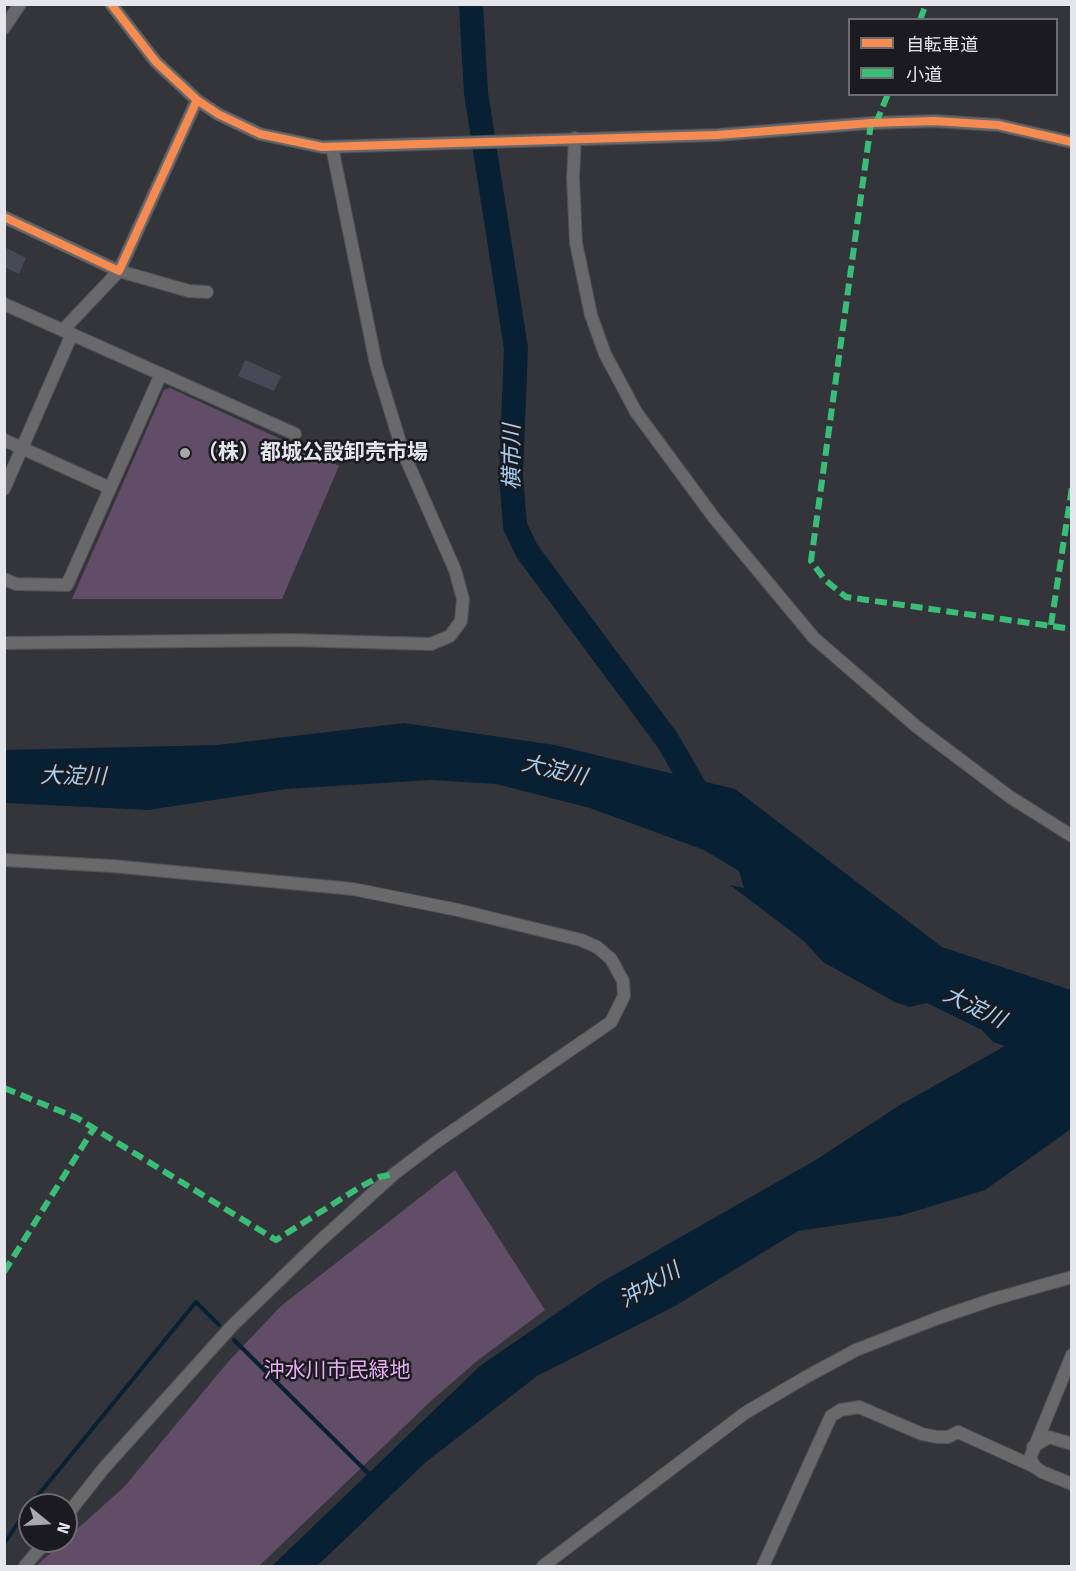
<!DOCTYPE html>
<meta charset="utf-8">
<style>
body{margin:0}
#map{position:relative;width:1076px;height:1571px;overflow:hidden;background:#34353a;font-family:"Fira Sans","Noto Sans JP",sans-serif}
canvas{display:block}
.frame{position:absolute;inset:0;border:6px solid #e5e6ec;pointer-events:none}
.legend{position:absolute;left:848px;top:18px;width:210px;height:78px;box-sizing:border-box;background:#1b1b1f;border:2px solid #6c6c71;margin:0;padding:8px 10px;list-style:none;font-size:18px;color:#e5e6ec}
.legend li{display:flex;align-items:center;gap:12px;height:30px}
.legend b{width:30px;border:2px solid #6c6c71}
.north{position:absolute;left:18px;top:1493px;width:60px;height:60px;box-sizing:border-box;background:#1b1b1f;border:2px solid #6c6c71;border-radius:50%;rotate:108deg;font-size:16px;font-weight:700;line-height:24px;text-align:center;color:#e5e6ec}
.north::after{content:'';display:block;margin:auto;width:21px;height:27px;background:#a7a8ae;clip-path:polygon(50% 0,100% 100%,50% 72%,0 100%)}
</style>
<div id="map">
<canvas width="1076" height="1571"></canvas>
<div class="frame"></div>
<ul class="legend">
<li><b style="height:8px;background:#f68b52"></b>自転車道</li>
<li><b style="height:8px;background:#3abd76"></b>小道</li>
</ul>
<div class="north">N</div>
</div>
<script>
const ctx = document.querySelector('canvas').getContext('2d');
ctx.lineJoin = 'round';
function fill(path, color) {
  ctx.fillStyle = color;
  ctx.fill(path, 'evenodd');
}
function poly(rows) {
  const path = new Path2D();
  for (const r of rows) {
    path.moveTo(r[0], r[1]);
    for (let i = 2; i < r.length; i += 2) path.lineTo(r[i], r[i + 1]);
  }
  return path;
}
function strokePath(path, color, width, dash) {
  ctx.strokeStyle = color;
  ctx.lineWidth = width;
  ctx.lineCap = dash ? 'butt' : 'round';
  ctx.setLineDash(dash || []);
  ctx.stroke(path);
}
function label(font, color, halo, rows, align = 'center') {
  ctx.font = font + ' "Fira Sans","Noto Sans JP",sans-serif';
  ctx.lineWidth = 5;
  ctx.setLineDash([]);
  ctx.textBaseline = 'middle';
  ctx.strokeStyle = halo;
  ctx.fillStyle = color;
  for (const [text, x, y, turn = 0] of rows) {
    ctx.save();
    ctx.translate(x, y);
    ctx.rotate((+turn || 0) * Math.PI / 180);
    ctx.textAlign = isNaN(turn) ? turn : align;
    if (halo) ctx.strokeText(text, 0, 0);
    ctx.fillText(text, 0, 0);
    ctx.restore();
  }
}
const green = poly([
 [170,388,339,466,282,599,72,599,164,390],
 [455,1170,545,1310,477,1361,432,1400,259,1566,36,1566,124,1487,228,1362,281,1306]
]);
const water = poly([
 [404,723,555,745,735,789,942,947,1071,990,1071,1129,985,1190,899,1216,798,1231,675,1306,537,1376,426,1462,317,1566,272,1566,480,1366,600,1283,814,1161,900,1105,1005,1046,993,1042,982,1030,927,1003,909,1007,895,1002,823,962,804,941,730,885,744,888,739,871,704,850,590,808,496,784,431,780,286,789,148,810,5,803,5,750,217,745]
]);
const stream = poly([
 [234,1340,372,1477],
 [30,1505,196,1302,219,1325],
 [4,1544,30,1505]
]);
const river = poly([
 [471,4,476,93,516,348,511,475,515,526,527,551,668,741,705,805]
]);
const building = poly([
 [6,248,26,258,19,274,4,267],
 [245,360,281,376,274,391,238,376]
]);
const minor = poly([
 [111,4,156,62,197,100,218,114,260,134,322,147,717,135,871,123,934,121,998,125,1072,142],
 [4,28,20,4],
 [575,138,573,178,576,243,591,315,605,354,636,412,715,519,814,638,917,727,1010,797,1072,836],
 [4,217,119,271,197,100],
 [4,304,295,434],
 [63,330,119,271,189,291,207,292],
 [4,440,110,488],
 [4,489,72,334],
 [4,579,16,584,67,585,161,374],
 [4,643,292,640,431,644,450,636,461,621,463,599,455,570,403,452,376,364,332,147],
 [4,860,112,866,353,889,458,910,581,940,597,947,611,959,623,981,624,996,611,1022,435,1143,394,1174,320,1241,232,1326,104,1468,66,1516],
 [1072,1355,1030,1458,1035,1467,1042,1472,1072,1484],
 [1033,1447,1049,1437,1072,1444],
 [25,1566,46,1541],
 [543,1566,745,1413,806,1377,856,1350,938,1318,994,1299,1072,1277],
 [763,1566,831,1416,841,1410,859,1407,922,1434,937,1437,948,1437,958,1432,1035,1467]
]);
const quiet = poly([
 [920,20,926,4],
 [871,123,811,561,825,580,846,597,1072,629],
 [876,123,888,94],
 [1051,625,1072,487],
 [4,1088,77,1118,276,1240,360,1187,379,1177,394,1174],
 [4,1272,94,1128]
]);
const cycleway = poly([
 [111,4,156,62,197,100,218,114,260,134,322,147,717,135,871,123,934,121,998,125,1072,142],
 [4,217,119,271,197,100]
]);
const markers = [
 [185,453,6,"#a7a8ae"]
];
const poiNames = [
 ["（株）都城公設卸売市場",197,453]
];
const parkNames = [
 ["沖水川市民緑地",337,1371]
];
const waterNames = [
 ["横市川",513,457,-90],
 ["大淀川",554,771,13],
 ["大淀川",73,777,1],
 ["大淀川",974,1008,26],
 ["沖水川",650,1286,-30]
];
fill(green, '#614d67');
fill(water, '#072034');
strokePath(stream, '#072034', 4);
strokePath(river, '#072034', 24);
fill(building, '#464a57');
strokePath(minor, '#515256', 14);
strokePath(minor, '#69696c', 12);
strokePath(quiet, '#3abd76', 6, [12, 6]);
strokePath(cycleway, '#f68b52', 8);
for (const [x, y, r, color] of markers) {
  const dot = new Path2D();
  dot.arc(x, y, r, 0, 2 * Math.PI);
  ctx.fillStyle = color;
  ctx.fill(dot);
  strokePath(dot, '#1b1b1f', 2);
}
label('bold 21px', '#e5e6ec', '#1b1b1f', poiNames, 'left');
label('21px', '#e8adf5', '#1b1b1f', parkNames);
label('italic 22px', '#a4cff5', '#1b1b1f', waterNames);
</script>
